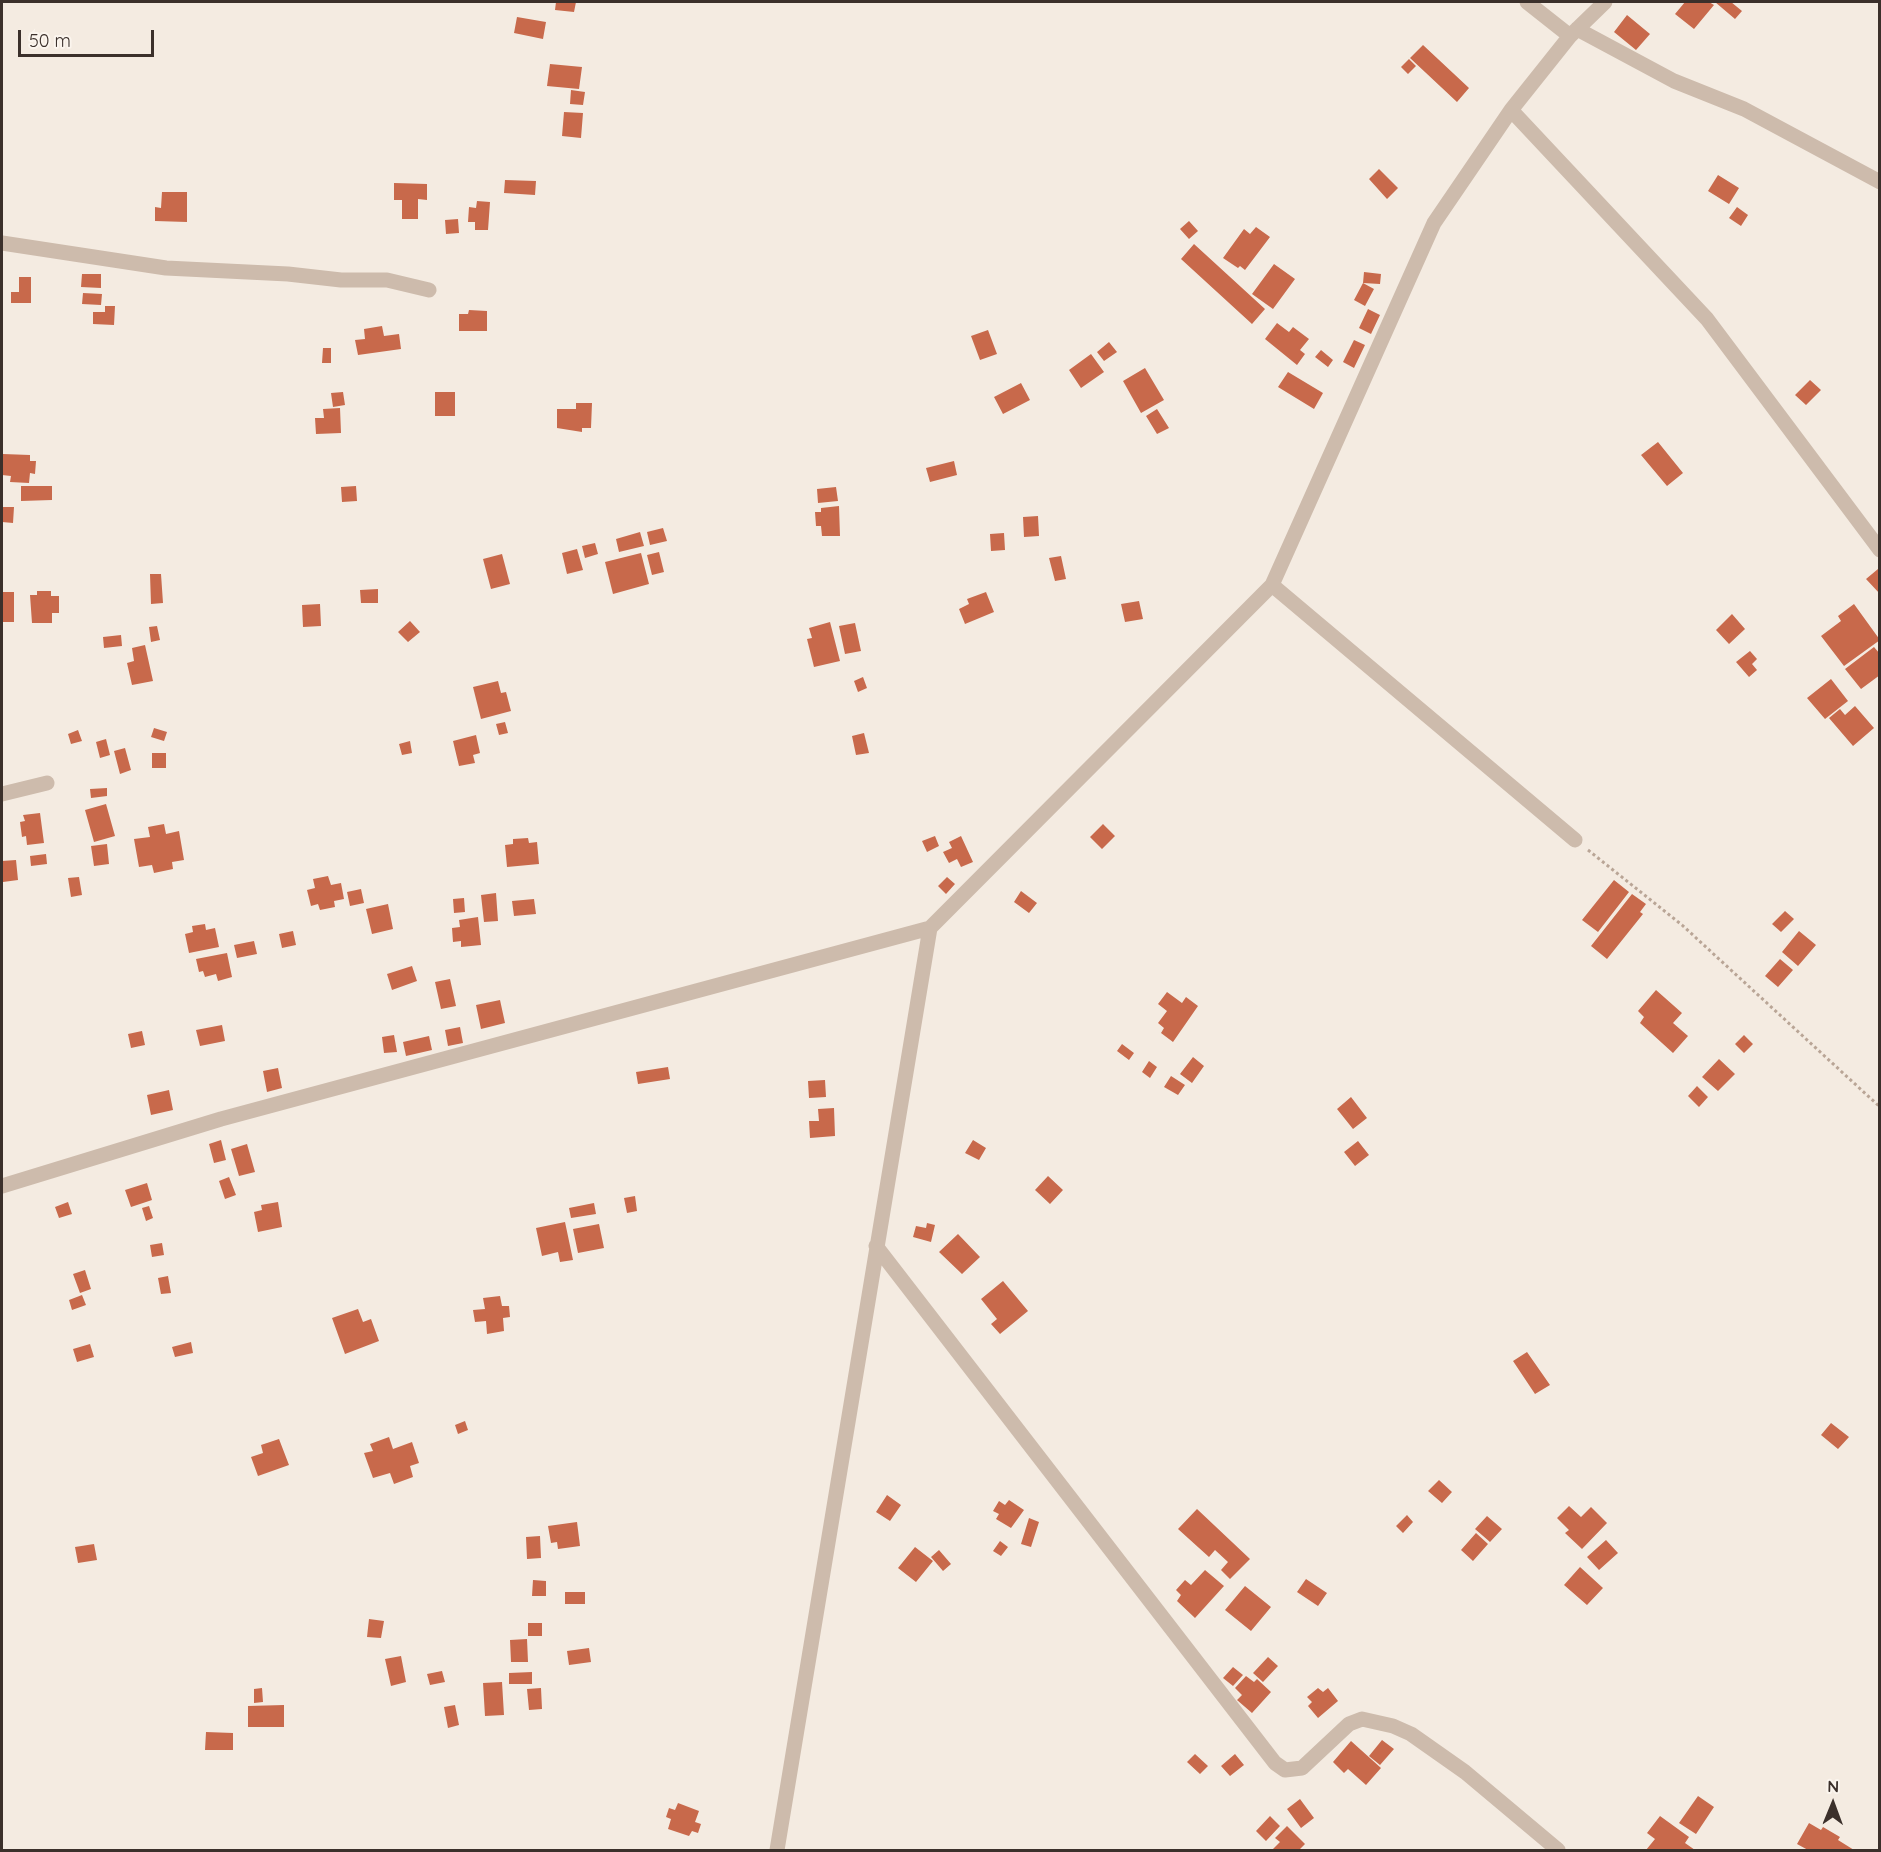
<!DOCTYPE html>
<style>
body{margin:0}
#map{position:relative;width:1881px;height:1852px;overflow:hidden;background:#f4ebe1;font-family:Quicksand,sans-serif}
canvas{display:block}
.frame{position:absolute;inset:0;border:3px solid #3b302b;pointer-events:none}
.north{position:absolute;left:1803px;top:1774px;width:60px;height:60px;-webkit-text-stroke:4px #fbf5ee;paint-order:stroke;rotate:1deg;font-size:16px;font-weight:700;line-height:24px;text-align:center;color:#3b302b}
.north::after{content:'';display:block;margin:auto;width:21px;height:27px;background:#3b302b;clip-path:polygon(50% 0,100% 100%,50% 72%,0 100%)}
.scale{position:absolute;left:18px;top:30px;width:136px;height:27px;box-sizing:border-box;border:3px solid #3b302b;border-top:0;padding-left:8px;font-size:18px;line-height:21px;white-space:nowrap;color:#3b302b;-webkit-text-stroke:4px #fbf5ee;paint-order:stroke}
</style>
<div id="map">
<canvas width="1881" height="1852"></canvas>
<div class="frame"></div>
<div class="north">N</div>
<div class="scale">50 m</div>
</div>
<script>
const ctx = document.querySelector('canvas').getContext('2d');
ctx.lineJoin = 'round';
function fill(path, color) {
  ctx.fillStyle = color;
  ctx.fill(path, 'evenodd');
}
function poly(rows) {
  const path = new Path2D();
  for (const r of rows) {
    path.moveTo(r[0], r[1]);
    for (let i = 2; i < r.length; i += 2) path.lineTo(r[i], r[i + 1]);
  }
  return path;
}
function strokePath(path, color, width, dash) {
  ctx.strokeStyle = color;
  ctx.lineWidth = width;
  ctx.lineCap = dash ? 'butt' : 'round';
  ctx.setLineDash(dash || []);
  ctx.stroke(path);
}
const building = poly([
 [556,2,576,2,574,12,555,10],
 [1685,2,1709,2,1714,5,1694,29,1675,14],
 [1715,2,1731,2,1742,11,1735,19],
 [1627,15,1650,34,1636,50,1614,32],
 [517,17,546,22,543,39,514,33],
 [1423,45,1469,88,1457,102,1410,58],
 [1409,59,1416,66,1408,74,1401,67],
 [550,64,582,67,579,89,547,86],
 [571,90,585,92,583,105,570,104],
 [564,112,583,113,581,138,562,136],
 [1379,169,1398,188,1387,199,1369,179],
 [1718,175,1739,188,1729,204,1708,191],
 [505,180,536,181,535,195,504,193],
 [394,183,427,184,427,200,418,199,418,219,402,219,402,200,394,200],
 [162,192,187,192,187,222,155,221,155,207,161,208],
 [477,201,490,202,488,230,475,230,475,222,468,222,469,207,476,208],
 [1737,207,1748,215,1741,226,1729,218],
 [458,219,459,233,446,234,445,220],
 [1189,221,1198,231,1189,239,1180,229],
 [1256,227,1270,237,1245,270,1240,266,1238,268,1223,258,1244,229,1250,234],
 [1194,244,1265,309,1252,324,1181,259],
 [1274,264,1295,279,1273,309,1252,294],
 [1364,272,1381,274,1380,284,1363,283],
 [82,274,101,274,101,288,81,287],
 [19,277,31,277,31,303,11,303,11,292,19,292],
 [1363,283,1374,289,1365,306,1354,300],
 [83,293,102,294,101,305,82,304],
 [105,306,115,306,114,325,93,324,93,312,105,312],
 [1368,309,1380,315,1371,334,1359,328],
 [469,310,487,311,487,331,459,331,459,314,468,314],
 [1277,323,1289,332,1293,327,1309,339,1300,350,1305,354,1297,365,1265,339],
 [382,326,384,336,399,334,401,349,358,355,355,340,365,339,364,329],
 [988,330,997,354,980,360,971,336],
 [1354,340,1365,345,1354,368,1343,362],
 [1109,342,1117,352,1104,361,1097,352],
 [323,348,331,348,331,363,322,363],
 [1321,350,1333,360,1328,367,1315,357],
 [1091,354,1104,372,1081,388,1069,370],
 [1145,368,1164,400,1141,413,1123,381],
 [1288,372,1323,393,1314,409,1278,387],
 [1810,380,1821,390,1806,405,1795,395],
 [1021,383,1030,400,1003,414,994,397],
 [343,392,345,405,333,407,331,393],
 [435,392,455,392,455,416,435,416],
 [576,403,592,403,591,428,582,428,582,432,557,428,557,409,576,409],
 [340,408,341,433,316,434,315,418,324,418,323,409],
 [1157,409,1169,428,1157,434,1146,416],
 [1658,442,1683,473,1667,486,1641,455],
 [3,454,30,455,30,461,36,461,35,474,30,473,29,483,10,482,11,476,2,475],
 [954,461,957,475,930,482,926,468],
 [21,486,52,486,52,500,21,501],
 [356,486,357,501,342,502,341,487],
 [836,487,838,501,818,503,817,489],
 [839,506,840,536,822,536,821,526,816,526,815,512,821,512,821,508],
 [2,507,14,507,13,523,2,522],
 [1038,516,1039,536,1024,537,1023,517],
 [663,528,667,541,650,545,647,532],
 [640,532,644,546,619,552,616,539],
 [1004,533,1005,550,991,551,990,534],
 [595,543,598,554,585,558,582,546],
 [577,549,583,570,567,574,562,553],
 [659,552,664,572,652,575,647,555],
 [641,553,649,584,613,594,605,562],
 [502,554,510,584,491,589,483,559],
 [1061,556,1066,579,1055,581,1049,558],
 [1878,569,1880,571,1880,594,1866,579],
 [150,574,161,574,163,603,151,604],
 [378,589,378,603,361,603,360,590],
 [37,591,51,591,51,596,59,596,59,613,52,613,52,623,32,623,30,595,37,595],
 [2,592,14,592,14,622,2,622],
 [986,592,994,612,965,624,959,609,969,604,967,599],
 [1139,601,1143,619,1125,622,1121,604],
 [320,604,321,626,303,627,302,605],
 [1854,604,1880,640,1844,666,1821,636,1841,621,1838,616],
 [1732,614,1745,629,1729,644,1716,630],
 [410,621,420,632,408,642,398,632],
 [830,622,840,661,814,667,807,639,812,638,809,628],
 [855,623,861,651,845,654,839,626],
 [157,626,160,640,151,642,149,627],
 [121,635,122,646,104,648,103,637],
 [145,645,153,681,132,685,127,663,134,661,132,648],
 [1874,647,1880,654,1880,675,1861,689,1845,669],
 [1750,651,1757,659,1752,664,1757,670,1749,677,1736,662],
 [863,677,867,688,858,692,854,681],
 [1831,679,1848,701,1825,719,1807,698],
 [498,681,501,693,506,692,511,711,481,719,473,687],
 [1855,706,1874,728,1853,746,1829,718,1840,709,1845,715],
 [505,722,508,733,499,735,496,724],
 [154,728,167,732,164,741,151,737],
 [78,730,82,741,71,744,68,734],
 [864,733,869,753,856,755,852,736],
 [476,735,480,753,473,755,475,763,459,766,453,741],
 [106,739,110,755,100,758,96,742],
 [410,741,412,753,402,755,399,744],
 [125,748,131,770,120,774,114,751],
 [152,753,166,753,166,768,152,768],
 [107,788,107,796,91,798,90,789],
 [106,804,115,836,94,842,85,810],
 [40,813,44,843,27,845,26,836,22,837,20,822,25,821,23,815],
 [164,824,166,834,179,831,184,860,172,862,173,869,154,873,152,865,139,867,134,839,150,837,148,827],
 [1103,824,1115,836,1102,849,1090,837],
 [935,836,939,846,927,852,922,841],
 [961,836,973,862,961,867,957,859,949,863,943,852,952,848,949,842],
 [528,838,529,843,537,842,539,864,507,867,505,845,513,844,513,839],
 [107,844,109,864,94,866,91,846],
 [46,854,47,864,31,866,30,856],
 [16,860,18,880,3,882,2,861],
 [328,876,331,885,341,883,344,899,334,901,335,907,320,910,318,904,311,906,307,890,315,888,313,879],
 [79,877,82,895,71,897,68,878],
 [947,877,955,884,946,894,938,886],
 [1614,880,1629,892,1598,932,1582,920],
 [361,889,364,903,350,906,347,892],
 [1021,891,1037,903,1029,913,1014,902],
 [496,893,498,921,484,922,481,895],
 [1632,894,1646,904,1640,912,1643,914,1607,959,1591,946],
 [464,898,465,912,454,913,453,899],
 [534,899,536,914,514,916,512,901],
 [388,904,393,929,372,934,366,909],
 [1785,911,1794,919,1781,932,1772,924],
 [478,917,481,945,461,947,461,941,453,942,452,928,460,927,459,920],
 [205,924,206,930,215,928,219,947,189,953,185,934,193,932,192,926],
 [293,931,296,945,282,948,279,934],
 [1799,931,1816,945,1798,966,1782,952],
 [254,941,257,954,237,958,234,945],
 [227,953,232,977,218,981,216,974,205,977,203,971,199,972,196,959],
 [1780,959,1793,970,1778,987,1765,976],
 [412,966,417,981,392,990,387,974],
 [450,979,456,1006,441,1009,435,982],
 [1656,990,1682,1013,1673,1023,1688,1036,1673,1053,1640,1023,1644,1017,1638,1011],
 [1167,992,1182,1003,1186,997,1198,1006,1173,1042,1161,1033,1164,1028,1158,1023,1167,1011,1158,1004],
 [500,1000,505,1023,481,1029,476,1005],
 [222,1025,225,1041,200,1046,196,1030],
 [460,1027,463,1043,448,1046,445,1030],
 [142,1031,145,1045,131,1048,128,1034],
 [394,1035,397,1052,384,1053,382,1037],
 [1744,1035,1753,1044,1744,1053,1735,1044],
 [429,1036,432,1050,406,1056,403,1042],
 [1122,1044,1134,1053,1129,1060,1117,1051],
 [1193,1057,1204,1066,1192,1083,1180,1074],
 [1719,1059,1735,1074,1718,1091,1702,1077],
 [1149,1061,1157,1067,1150,1078,1142,1072],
 [668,1067,670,1079,638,1084,636,1072],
 [278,1068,282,1088,267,1092,263,1071],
 [1171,1076,1185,1085,1178,1095,1164,1087],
 [825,1080,826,1097,809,1098,808,1081],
 [1697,1086,1708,1097,1699,1107,1688,1096],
 [169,1090,173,1110,151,1115,147,1095],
 [1351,1097,1367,1118,1353,1129,1337,1109],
 [834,1108,835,1136,810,1138,809,1121,819,1121,818,1109],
 [221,1140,226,1160,214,1163,209,1144],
 [973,1140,986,1148,979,1160,965,1153],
 [1358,1141,1369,1155,1355,1166,1344,1152],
 [247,1144,255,1172,239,1176,231,1149],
 [1048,1176,1063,1190,1050,1204,1035,1190],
 [229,1177,236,1195,225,1199,219,1181],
 [147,1183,152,1200,131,1207,125,1190],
 [635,1196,637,1211,627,1213,624,1198],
 [68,1202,72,1214,59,1218,55,1207],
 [278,1202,282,1227,258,1232,254,1212,262,1210,261,1205],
 [594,1203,596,1214,571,1218,569,1208],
 [149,1206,153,1218,146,1221,142,1208],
 [565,1222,573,1260,560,1262,558,1252,542,1256,536,1228],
 [927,1223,935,1225,931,1242,913,1237,916,1226,926,1228],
 [599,1224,604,1248,578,1253,573,1229],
 [958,1234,980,1257,962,1274,939,1252],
 [162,1243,164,1255,152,1257,150,1245],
 [85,1270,91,1289,80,1293,73,1274],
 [168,1276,171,1293,161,1294,158,1278],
 [1003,1281,1028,1311,1000,1334,991,1324,997,1319,981,1299],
 [82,1295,86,1305,72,1310,69,1300],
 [500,1296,502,1306,509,1306,510,1317,503,1318,504,1331,487,1334,486,1321,475,1322,473,1310,485,1309,483,1298],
 [358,1309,363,1322,371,1319,379,1341,345,1354,332,1318],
 [191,1342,193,1353,175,1357,172,1347],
 [90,1344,94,1357,77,1362,73,1349],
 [1527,1352,1550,1385,1535,1394,1513,1361],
 [465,1421,468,1430,458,1434,455,1425],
 [1831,1423,1849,1437,1838,1449,1821,1435],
 [389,1437,393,1449,412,1442,419,1463,410,1466,413,1477,394,1484,390,1473,373,1478,364,1453,373,1451,370,1444],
 [279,1439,289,1465,258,1476,251,1457,263,1453,261,1445],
 [1439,1480,1452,1492,1442,1503,1428,1491],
 [887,1495,901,1505,890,1521,876,1512],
 [1009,1500,1024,1510,1011,1528,996,1519,999,1514,993,1511,999,1501,1005,1505],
 [1569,1506,1581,1517,1591,1507,1607,1523,1582,1549,1565,1533,1569,1530,1557,1518],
 [1197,1509,1250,1559,1230,1579,1221,1570,1228,1562,1215,1550,1209,1557,1178,1529],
 [1407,1515,1413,1522,1403,1533,1396,1526],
 [1487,1516,1502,1529,1490,1542,1475,1529],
 [1029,1518,1039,1522,1031,1547,1021,1544],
 [577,1522,580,1546,558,1549,557,1542,551,1543,548,1526],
 [1476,1533,1488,1544,1473,1561,1461,1550],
 [540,1536,541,1558,527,1559,526,1537],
 [1606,1540,1618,1553,1599,1570,1587,1557],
 [1000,1541,1008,1547,1001,1556,993,1551],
 [94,1544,97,1560,78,1563,75,1547],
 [915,1547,933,1561,916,1582,898,1568],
 [939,1550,951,1564,943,1571,931,1557],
 [1580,1567,1603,1588,1587,1605,1564,1585],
 [1205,1570,1224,1586,1195,1618,1177,1601,1181,1595,1176,1590,1185,1580,1191,1585],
 [1306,1579,1327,1593,1318,1606,1297,1592],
 [533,1580,546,1581,546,1596,532,1596],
 [1245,1586,1271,1607,1251,1631,1225,1610],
 [565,1592,585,1592,585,1604,565,1604],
 [369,1619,384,1621,381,1638,367,1637],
 [528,1623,542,1623,542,1636,528,1636],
 [527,1639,528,1662,511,1662,510,1640],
 [589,1648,591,1662,569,1665,567,1651],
 [401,1656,406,1682,391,1686,385,1659],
 [1268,1657,1278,1666,1263,1682,1253,1673],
 [1233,1667,1243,1675,1233,1686,1223,1678],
 [442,1671,445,1682,430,1685,427,1674],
 [532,1672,532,1684,509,1684,509,1673],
 [1246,1676,1254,1682,1257,1679,1271,1692,1252,1713,1237,1700,1242,1695,1235,1688],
 [502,1682,504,1715,485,1716,483,1683],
 [262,1688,263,1702,254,1703,254,1689],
 [541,1688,542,1709,529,1710,527,1689],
 [1318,1688,1323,1692,1328,1688,1338,1701,1318,1718,1308,1706,1312,1702,1307,1697],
 [284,1705,284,1727,248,1727,248,1706],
 [455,1705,459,1725,448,1728,444,1707],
 [206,1732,233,1733,233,1750,205,1750],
 [1382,1740,1394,1749,1380,1765,1369,1756],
 [1351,1741,1381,1768,1366,1785,1348,1769,1344,1773,1333,1762],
 [1195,1754,1208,1766,1200,1774,1187,1762],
 [1235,1754,1244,1765,1230,1776,1221,1766],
 [1698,1796,1714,1807,1696,1834,1679,1823],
 [1300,1799,1314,1818,1301,1828,1287,1809],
 [678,1803,699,1811,695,1822,701,1824,698,1833,692,1831,689,1836,668,1829,671,1819,666,1817,669,1808,675,1810],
 [1270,1816,1280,1826,1266,1841,1256,1831],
 [1660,1816,1689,1837,1685,1843,1695,1850,1646,1850,1655,1839,1647,1833],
 [1809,1823,1821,1830,1823,1827,1840,1837,1838,1840,1854,1850,1808,1850,1797,1844],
 [1287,1826,1305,1844,1299,1850,1272,1850,1280,1842,1275,1838]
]);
const path = poly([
 [1588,850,1682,925,1880,1107]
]);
const street = poly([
 [1577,29,1674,81,1744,109,1880,182],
 [1570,36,1605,2],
 [1511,110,1707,319,1880,550],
 [2,243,166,268,288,274,341,280,387,280,429,290],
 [1272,585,1575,840],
 [2,794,47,783],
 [2,1186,221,1119,930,928],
 [876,1246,1275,1763,1285,1770,1302,1768,1349,1724,1362,1719,1393,1726,1411,1734,1465,1772,1558,1850],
 [777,1850,930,928,1272,585,1434,223,1511,110,1570,36,1527,2]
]);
fill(building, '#c8694b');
strokePath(path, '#b9a596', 3, [3, 3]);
strokePath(street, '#cdbbac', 15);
</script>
